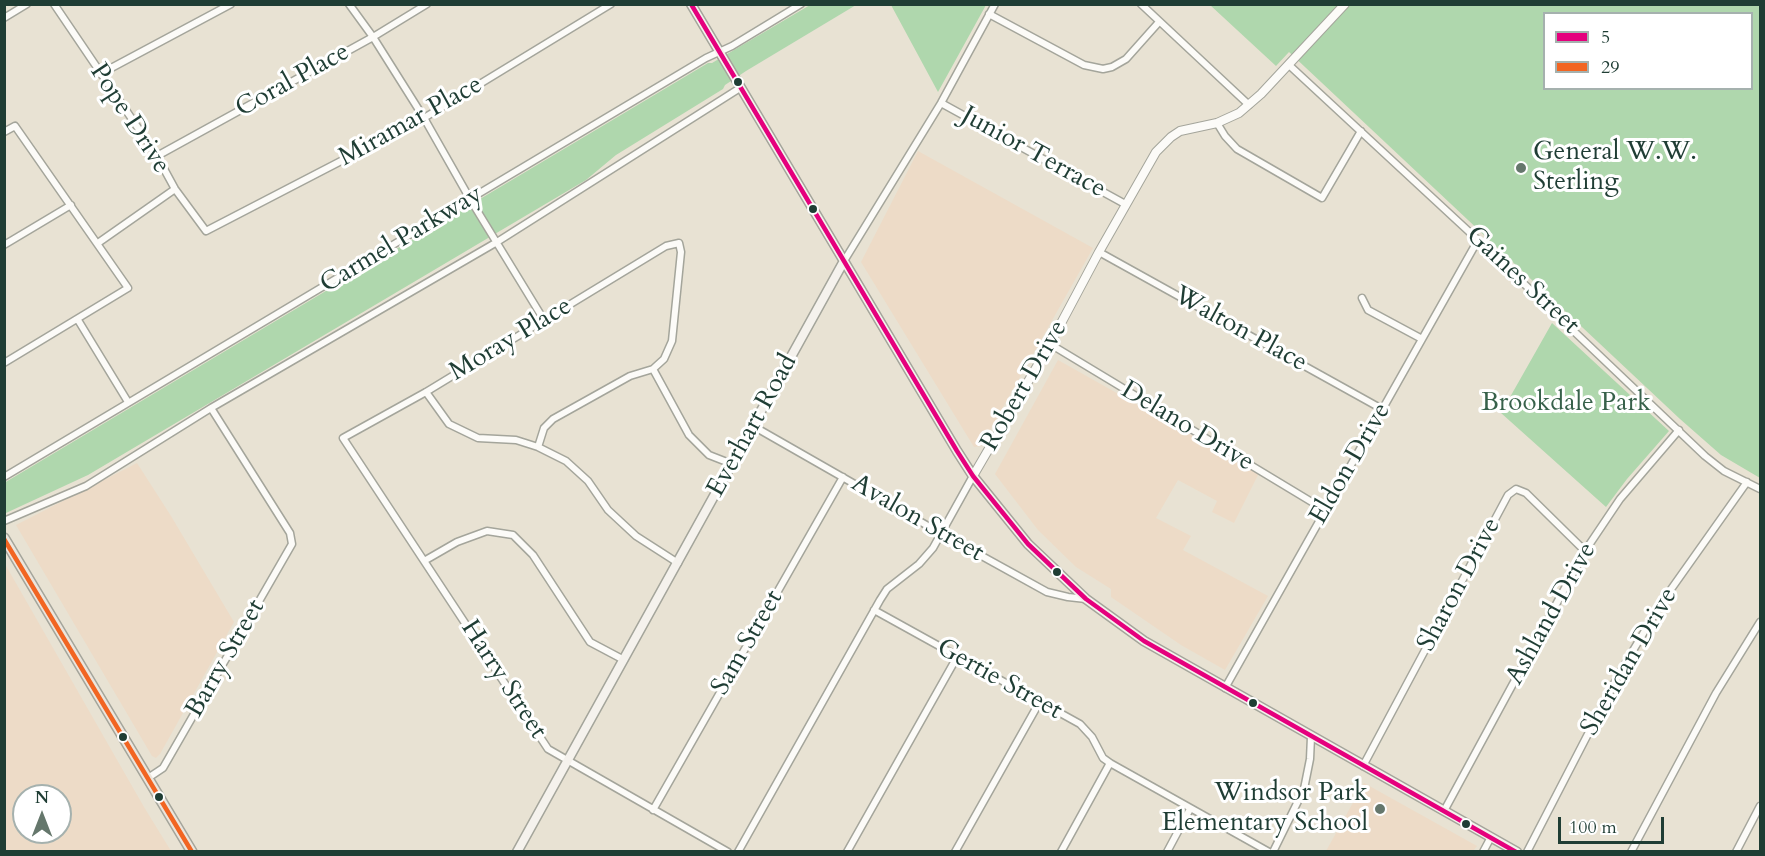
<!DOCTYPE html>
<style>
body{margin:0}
#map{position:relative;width:1765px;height:856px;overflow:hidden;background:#e8e2d3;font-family:Cardo,serif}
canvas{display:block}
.frame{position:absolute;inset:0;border:6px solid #1f3d34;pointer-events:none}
.legend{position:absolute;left:1543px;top:12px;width:210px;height:78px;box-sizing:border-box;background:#fff;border:2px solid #a5b1ae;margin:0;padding:8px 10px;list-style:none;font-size:18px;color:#1f3d34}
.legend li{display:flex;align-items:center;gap:12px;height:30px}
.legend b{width:30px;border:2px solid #a5b1ae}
.north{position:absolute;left:12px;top:784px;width:60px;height:60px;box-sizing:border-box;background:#fff;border:2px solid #a5b1ae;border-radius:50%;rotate:0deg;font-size:16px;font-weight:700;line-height:24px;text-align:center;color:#1f3d34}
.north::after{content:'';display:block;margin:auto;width:21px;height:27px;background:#65776c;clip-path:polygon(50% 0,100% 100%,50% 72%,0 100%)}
.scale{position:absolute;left:1558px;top:817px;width:106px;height:27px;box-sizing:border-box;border:3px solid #1f3d34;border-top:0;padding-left:8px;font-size:18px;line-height:21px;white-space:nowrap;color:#1f3d34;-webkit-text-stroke:4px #fff;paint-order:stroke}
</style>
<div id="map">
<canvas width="1765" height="856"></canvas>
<div class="frame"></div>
<ul class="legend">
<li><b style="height:8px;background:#e5007d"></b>5</li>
<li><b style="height:8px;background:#f26522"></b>29</li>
</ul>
<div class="north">N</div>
<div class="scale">100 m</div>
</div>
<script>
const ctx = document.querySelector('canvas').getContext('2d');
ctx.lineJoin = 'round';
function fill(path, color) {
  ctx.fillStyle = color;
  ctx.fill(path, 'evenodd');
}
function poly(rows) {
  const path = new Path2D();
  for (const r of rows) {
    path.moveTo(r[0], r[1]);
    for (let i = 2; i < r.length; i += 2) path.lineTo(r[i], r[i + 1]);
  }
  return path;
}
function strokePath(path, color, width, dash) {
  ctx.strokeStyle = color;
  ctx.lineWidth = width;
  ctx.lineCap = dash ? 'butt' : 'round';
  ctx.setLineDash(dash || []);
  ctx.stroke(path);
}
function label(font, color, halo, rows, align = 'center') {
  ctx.font = font + ' Cardo,serif';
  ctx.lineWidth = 6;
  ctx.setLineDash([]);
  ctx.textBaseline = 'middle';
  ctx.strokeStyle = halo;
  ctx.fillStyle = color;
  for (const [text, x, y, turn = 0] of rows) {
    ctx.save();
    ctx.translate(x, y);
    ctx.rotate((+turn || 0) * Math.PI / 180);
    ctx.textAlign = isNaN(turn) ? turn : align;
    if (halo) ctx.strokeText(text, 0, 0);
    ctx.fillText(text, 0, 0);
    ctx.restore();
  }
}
const built = poly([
 [918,151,1093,248,981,446,974,447,861,262],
 [1058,360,1259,473,1234,523,1212,512,1217,501,1178,480,1156,518,1191,536,1183,550,1268,596,1225,670,1181,645,1111,597,1111,589,1076,567,1038,530,995,474],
 [137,463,171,516,234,622,160,754,156,758,152,756,16,525],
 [5,564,144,807,171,851,5,851],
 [24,796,60,796,60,832,24,832],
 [1364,783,1477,846,1473,851,1326,851]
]);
const green = poly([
 [810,5,856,5,746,71,725,85,723,89,616,155,586,180,88,475,6,513,5,511,4,483,708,63,712,63],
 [891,5,986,5,938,92],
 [1210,5,1760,5,1760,478,1721,455,1680,419,1289,52,1276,66],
 [1544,14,1752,14,1752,88,1544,88],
 [1552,323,1669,431,1627,479,1606,507,1501,413]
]);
const minor = poly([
 [54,4,157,156,175,189,206,231,424,118,611,4],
 [349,4,373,37,424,118,470,199,544,320],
 [1141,4,1249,105],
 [989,14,1084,65,1103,69,1112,67,1126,59,1159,22],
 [4,18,27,4],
 [1289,65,1478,240,1705,456,1724,471,1760,489],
 [100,74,231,4],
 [941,103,1125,204],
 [1217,123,1225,136,1237,149,1322,198,1361,131],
 [4,132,15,126,128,288,4,363],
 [157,156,373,37,427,4],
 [98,243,175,189],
 [4,245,71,205],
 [1099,252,1382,409],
 [844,261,941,103,995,4],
 [1362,298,1368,310,1422,339],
 [78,320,128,402],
 [1050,344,1325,510],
 [653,369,689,435,709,455,732,464],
 [426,392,449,424,478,438,516,440,538,447,566,461,588,481,608,510,636,536,678,563],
 [753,426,942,534,1047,592,1068,597,1086,599],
 [538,447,544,428,553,419,630,376,653,369,664,359,672,341,681,252,679,243,666,246,426,392,343,438,548,749,728,852],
 [4,477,706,58,732,46,801,4],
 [4,521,86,486,211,408,497,242,740,88],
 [424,561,457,542,487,531,513,535,533,555,590,642,624,660],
 [874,610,1080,724,1092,737,1103,758,1110,763,1269,852],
 [1225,688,1478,240],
 [1363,766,1508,495,1516,489,1526,493,1585,551],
 [148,778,163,768,292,544,290,533,211,408],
 [653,810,843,477],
 [1444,811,1585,551,1620,499,1679,430],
 [738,852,880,600,887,589,919,564,933,548,973,476],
 [847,852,957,657],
 [955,852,1039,703],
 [1061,852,1110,763],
 [1167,852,1190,809],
 [1273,852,1304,789,1310,759,1311,737],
 [1483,852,1491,837],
 [1527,852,1619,674,1662,602,1747,482],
 [1631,852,1716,693,1760,622],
 [1736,852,1760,806]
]);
const tertiary = poly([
 [973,476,1050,344,1099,252,1156,152,1171,137,1180,131,1217,123,1239,113,1261,94,1345,4]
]);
const secondary = poly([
 [691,4,957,451,973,476,1028,544,1086,599,1144,641,1517,852],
 [517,852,844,261]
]);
const primary = poly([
 [4,538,192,852]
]);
const bus1 = poly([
 [691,4,957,451,973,476,1028,544,1086,599,1144,641,1516,852]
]);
const bus2 = poly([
 [4,539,192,852]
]);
const markers = [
 [738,82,5,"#1f3d34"],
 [1521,168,6,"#65776c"],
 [813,209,5,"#1f3d34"],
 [1057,572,5,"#1f3d34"],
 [1253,703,5,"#1f3d34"],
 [123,737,5,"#1f3d34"],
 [159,797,5,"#1f3d34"],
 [1380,809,6,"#65776c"],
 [1466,824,5,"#1f3d34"]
];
const streetNames = [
 ["Coral Place",293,81,-29],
 ["Pope Drive",129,119,57],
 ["Miramar Place",411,122,-29],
 ["Junior Terrace",1033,153,29],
 ["Carmel Parkway",402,240,-31],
 ["Gaines Street",1522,281,43],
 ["Walton Place",1240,330,29],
 ["Moray Place",511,340,-31],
 ["Robert Drive",1025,386,-60],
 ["Everhart Road",753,426,-61],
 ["Delano Drive",1187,427,31],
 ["Eldon Drive",1351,464,-60],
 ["Avalon Street",917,519,30],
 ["Sharon Drive",1460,585,-62],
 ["Ashland Drive",1552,614,-61],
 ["Sam Street",748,643,-60],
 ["Barry Street",226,659,-60],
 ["Sheridan Drive",1630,662,-60],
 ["Harry Street",503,680,57],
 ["Gertie Street",999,680,29]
];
const poiNames = [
 ["General W.W.",1533,153],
 ["Sterling",1533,183],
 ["Windsor Park",1368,794,"right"],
 ["Elementary School",1368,824,"right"]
];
const parkNames = [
 ["Brookdale Park",1566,404]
];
fill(built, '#eddbc7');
fill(green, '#afd7ad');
strokePath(minor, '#a4a59b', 9);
strokePath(tertiary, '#a4a59b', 10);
strokePath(secondary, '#a4a59b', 11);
strokePath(primary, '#a4a59b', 12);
strokePath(minor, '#fcfbf8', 6);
strokePath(tertiary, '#fcfbf8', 8);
strokePath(secondary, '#f5f2ed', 8);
strokePath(primary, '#ece5dc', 9);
strokePath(bus1, '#e5007d', 4.5);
strokePath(bus2, '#f26522', 4.5);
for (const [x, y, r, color] of markers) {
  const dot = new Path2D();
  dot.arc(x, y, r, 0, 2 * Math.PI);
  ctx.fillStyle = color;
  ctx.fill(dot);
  strokePath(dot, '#fff', 2);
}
label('26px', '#1f3d34', '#fff', streetNames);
label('26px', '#1f3d34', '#fff', poiNames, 'left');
label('26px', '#37614a', '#fff', parkNames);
</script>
